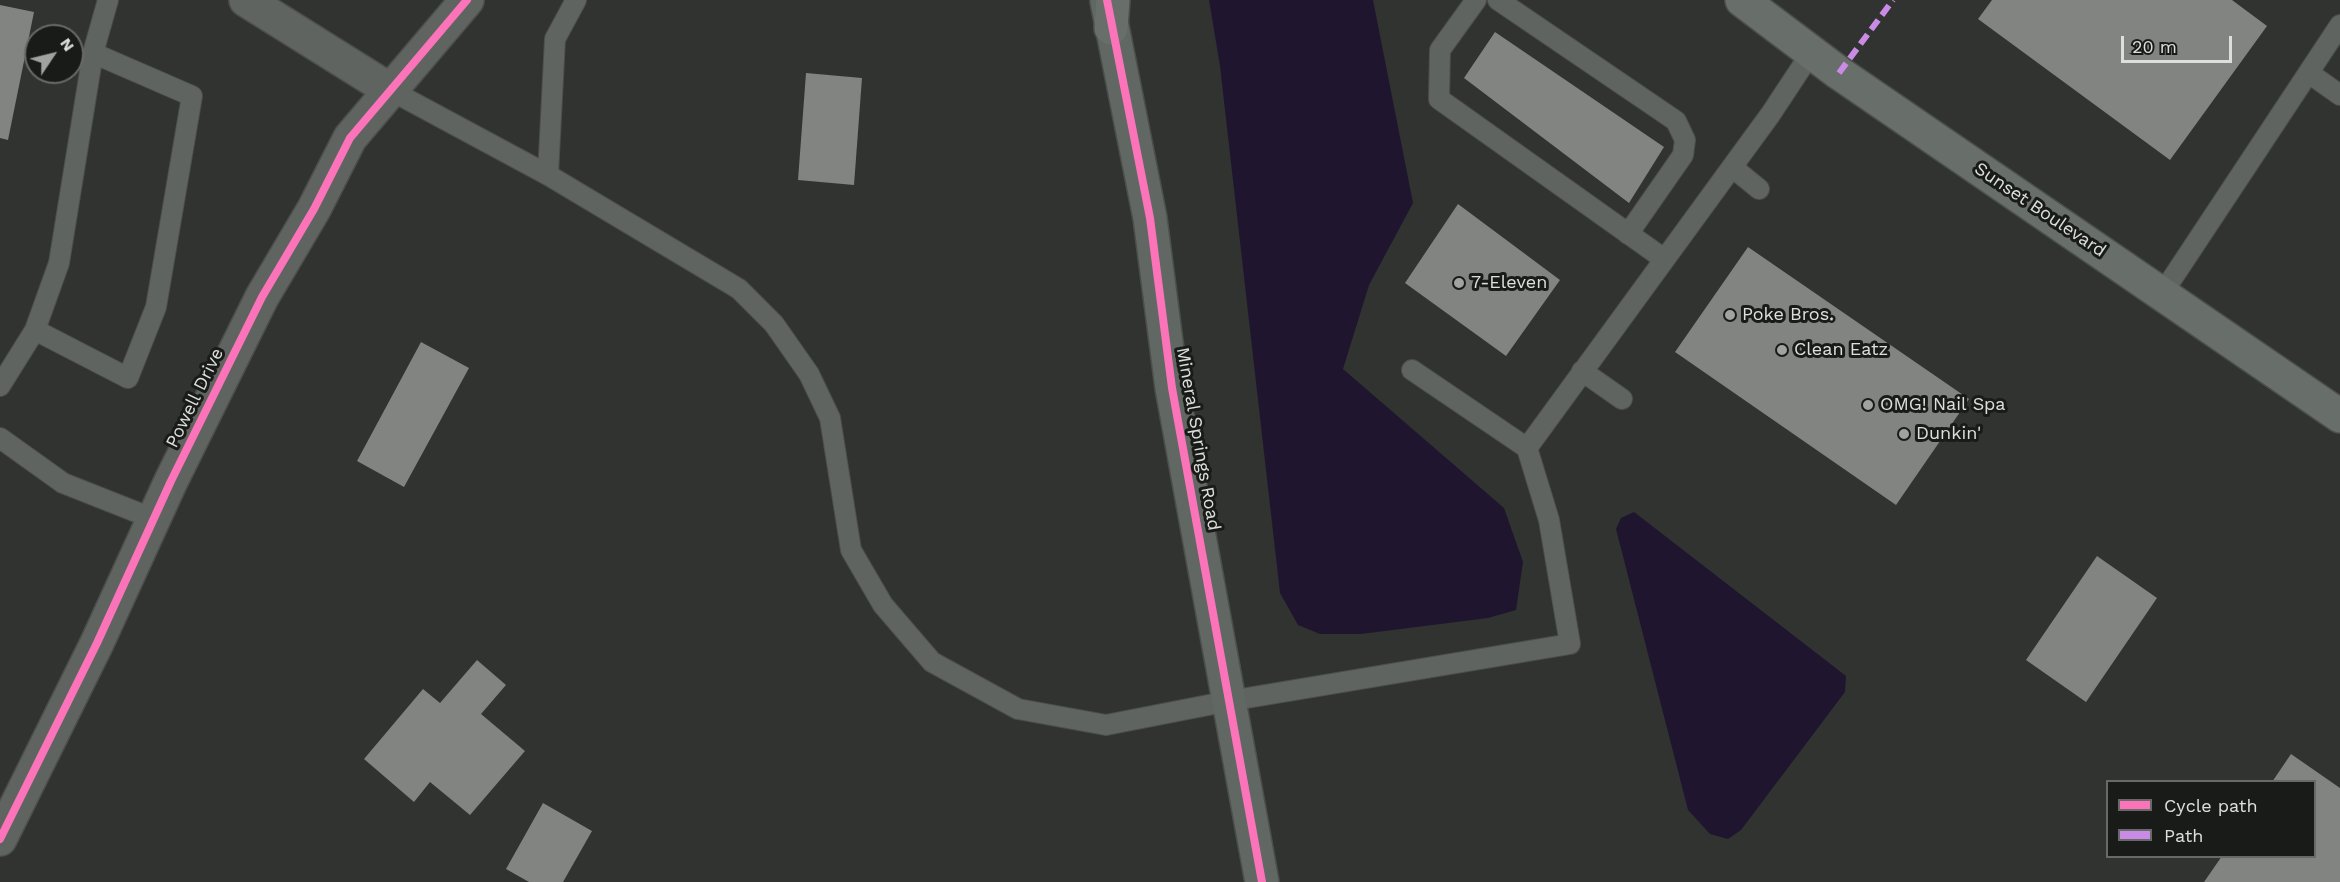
<!DOCTYPE html>
<style>
body{margin:0}
#map{position:relative;width:2340px;height:882px;overflow:hidden;background:#303330;font-family:"Work Sans",sans-serif}
canvas{display:block}
.legend{position:absolute;left:2106px;top:780px;width:210px;height:78px;box-sizing:border-box;background:#191b19;border:2px solid #676a67;margin:0;padding:8px 10px;list-style:none;font-size:18px;color:#dce0dc}
.legend li{display:flex;align-items:center;gap:12px;height:30px}
.legend b{width:30px;border:2px solid #676a67}
.north{position:absolute;left:24px;top:24px;width:60px;height:60px;box-sizing:border-box;background:#191b19;border:2px solid #676a67;border-radius:50%;rotate:55deg;font-size:16px;font-weight:700;line-height:24px;text-align:center;color:#dce0dc}
.north::after{content:'';display:block;margin:auto;width:21px;height:27px;background:#a0a3a0;clip-path:polygon(50% 0,100% 100%,50% 72%,0 100%)}
.scale{position:absolute;left:2121px;top:36px;width:111px;height:27px;box-sizing:border-box;border:3px solid #dce0dc;border-top:0;padding-left:8px;font-size:18px;line-height:21px;white-space:nowrap;color:#dce0dc;-webkit-text-stroke:4px #191b19;paint-order:stroke}
</style>
<div id="map">
<canvas width="2340" height="882"></canvas>
<ul class="legend">
<li><b style="height:8px;background:#fb73b8"></b>Cycle path</li>
<li><b style="height:8px;background:#ca8be6"></b>Path</li>
</ul>
<div class="north">N</div>
<div class="scale">20 m</div>
</div>
<script>
const ctx = document.querySelector('canvas').getContext('2d');
ctx.lineJoin = 'round';
function fill(path, color) {
  ctx.fillStyle = color;
  ctx.fill(path, 'evenodd');
}
function poly(rows) {
  const path = new Path2D();
  for (const r of rows) {
    path.moveTo(r[0], r[1]);
    for (let i = 2; i < r.length; i += 2) path.lineTo(r[i], r[i + 1]);
  }
  return path;
}
function strokePath(path, color, width, dash) {
  ctx.strokeStyle = color;
  ctx.lineWidth = width;
  ctx.lineCap = dash ? 'butt' : 'round';
  ctx.setLineDash(dash || []);
  ctx.stroke(path);
}
function label(font, color, halo, rows, align = 'center') {
  ctx.font = font + ' "Work Sans",sans-serif';
  ctx.lineWidth = 6;
  ctx.setLineDash([]);
  ctx.textBaseline = 'middle';
  ctx.strokeStyle = halo;
  ctx.fillStyle = color;
  for (const [text, x, y, turn = 0] of rows) {
    ctx.save();
    ctx.translate(x, y);
    ctx.rotate((+turn || 0) * Math.PI / 180);
    ctx.textAlign = isNaN(turn) ? turn : align;
    if (halo) ctx.strokeText(text, 0, 0);
    ctx.fillText(text, 0, 0);
    ctx.restore();
  }
}
const water = poly([
 [1209,0,1373,0,1413,203,1369,285,1343,369,1504,508,1523,562,1516,610,1488,618,1361,634,1320,634,1298,625,1280,593,1220,66],
 [1634,512,1846,676,1845,692,1741,830,1728,839,1710,834,1688,810,1616,529,1621,518]
]);
const building = poly([
 [1992,0,2232,0,2267,26,2170,160,1978,19],
 [0,5,34,12,8,140,0,138],
 [1495,32,1664,147,1629,203,1464,78],
 [806,73,862,78,854,185,798,180],
 [1458,204,1560,280,1506,356,1405,283],
 [1748,247,1969,399,1896,505,1675,352],
 [421,342,469,368,404,487,357,461],
 [2097,556,2157,598,2086,702,2026,660],
 [477,660,506,685,481,714,525,751,470,815,430,782,414,802,364,759,423,689,440,703],
 [2291,754,2340,788,2340,882,2204,882,2222,856,2314,856,2314,782,2272,782],
 [543,803,592,831,563,882,529,882,506,869]
]);
const lane = poly([
 [1476,0,1440,50,1439,99,1664,259],
 [1498,0,1676,121,1685,140,1683,155,1628,234],
 [93,53,192,96,156,307,128,378,35,330,59,263,93,53,108,0],
 [2309,73,2340,95],
 [390,90,548,175,555,39,576,0],
 [548,175,739,289,774,324,809,374,830,418,851,550,883,605,932,662,1018,709,1106,725,1229,701,1570,644,1549,520,1527,448,1732,167],
 [1759,189,1732,167,1770,115,1811,53],
 [2162,294,2340,25],
 [1412,370,1527,448],
 [1582,371,1622,399],
 [0,386,35,330],
 [0,438,63,483,154,519]
]);
const street = poly([
 [246,0,390,90],
 [0,839,97,643,171,481,262,297,314,209,350,138,467,0]
]);
const secondary = poly([
 [1107,1,1150,218,1172,388,1262,882]
]);
const primary = poly([
 [1742,0,1839,73,2340,416],
 [1111,28,1113,0]
]);
const quiet = poly([
 [1839,73,1893,0]
]);
const cycleway = poly([
 [1107,0,1150,218,1172,388,1262,882],
 [0,839,97,643,171,481,262,297,314,209,350,138,467,0]
]);
const markers = [
 [1459,283,6,"#a0a3a0"],
 [1730,315,6,"#a0a3a0"],
 [1782,350,6,"#a0a3a0"],
 [1868,405,6,"#a0a3a0"],
 [1904,434,6,"#a0a3a0"]
];
const streetNames = [
 ["Sunset Boulevard",2040,210,34],
 ["Powell Drive",195,398,-64],
 ["Mineral Springs Road",1198,439,80]
];
const poiNames = [
 ["7-Eleven",1471,283],
 ["Poke Bros.",1742,315],
 ["Clean Eatz",1794,350],
 ["OMG! Nail Spa",1880,405],
 ["Dunkin'",1916,434]
];
fill(water, '#20152f');
fill(building, '#818481');
strokePath(lane, '#4c4e4c', 22);
strokePath(street, '#4c4e4c', 36);
strokePath(secondary, '#4c4e4c', 36);
strokePath(primary, '#4c4e4c', 36);
strokePath(lane, '#606460', 20);
strokePath(street, '#606460', 33);
strokePath(secondary, '#616762', 33);
strokePath(primary, '#686e69', 33);
strokePath(quiet, '#ca8be6', 6, [12, 6]);
strokePath(cycleway, '#fb73b8', 8);
for (const [x, y, r, color] of markers) {
  const dot = new Path2D();
  dot.arc(x, y, r, 0, 2 * Math.PI);
  ctx.fillStyle = color;
  ctx.fill(dot);
  strokePath(dot, '#191b19', 2);
}
label('18px', '#dce0dc', '#191b19', streetNames);
label('18px', '#dce0dc', '#191b19', poiNames, 'left');
</script>
